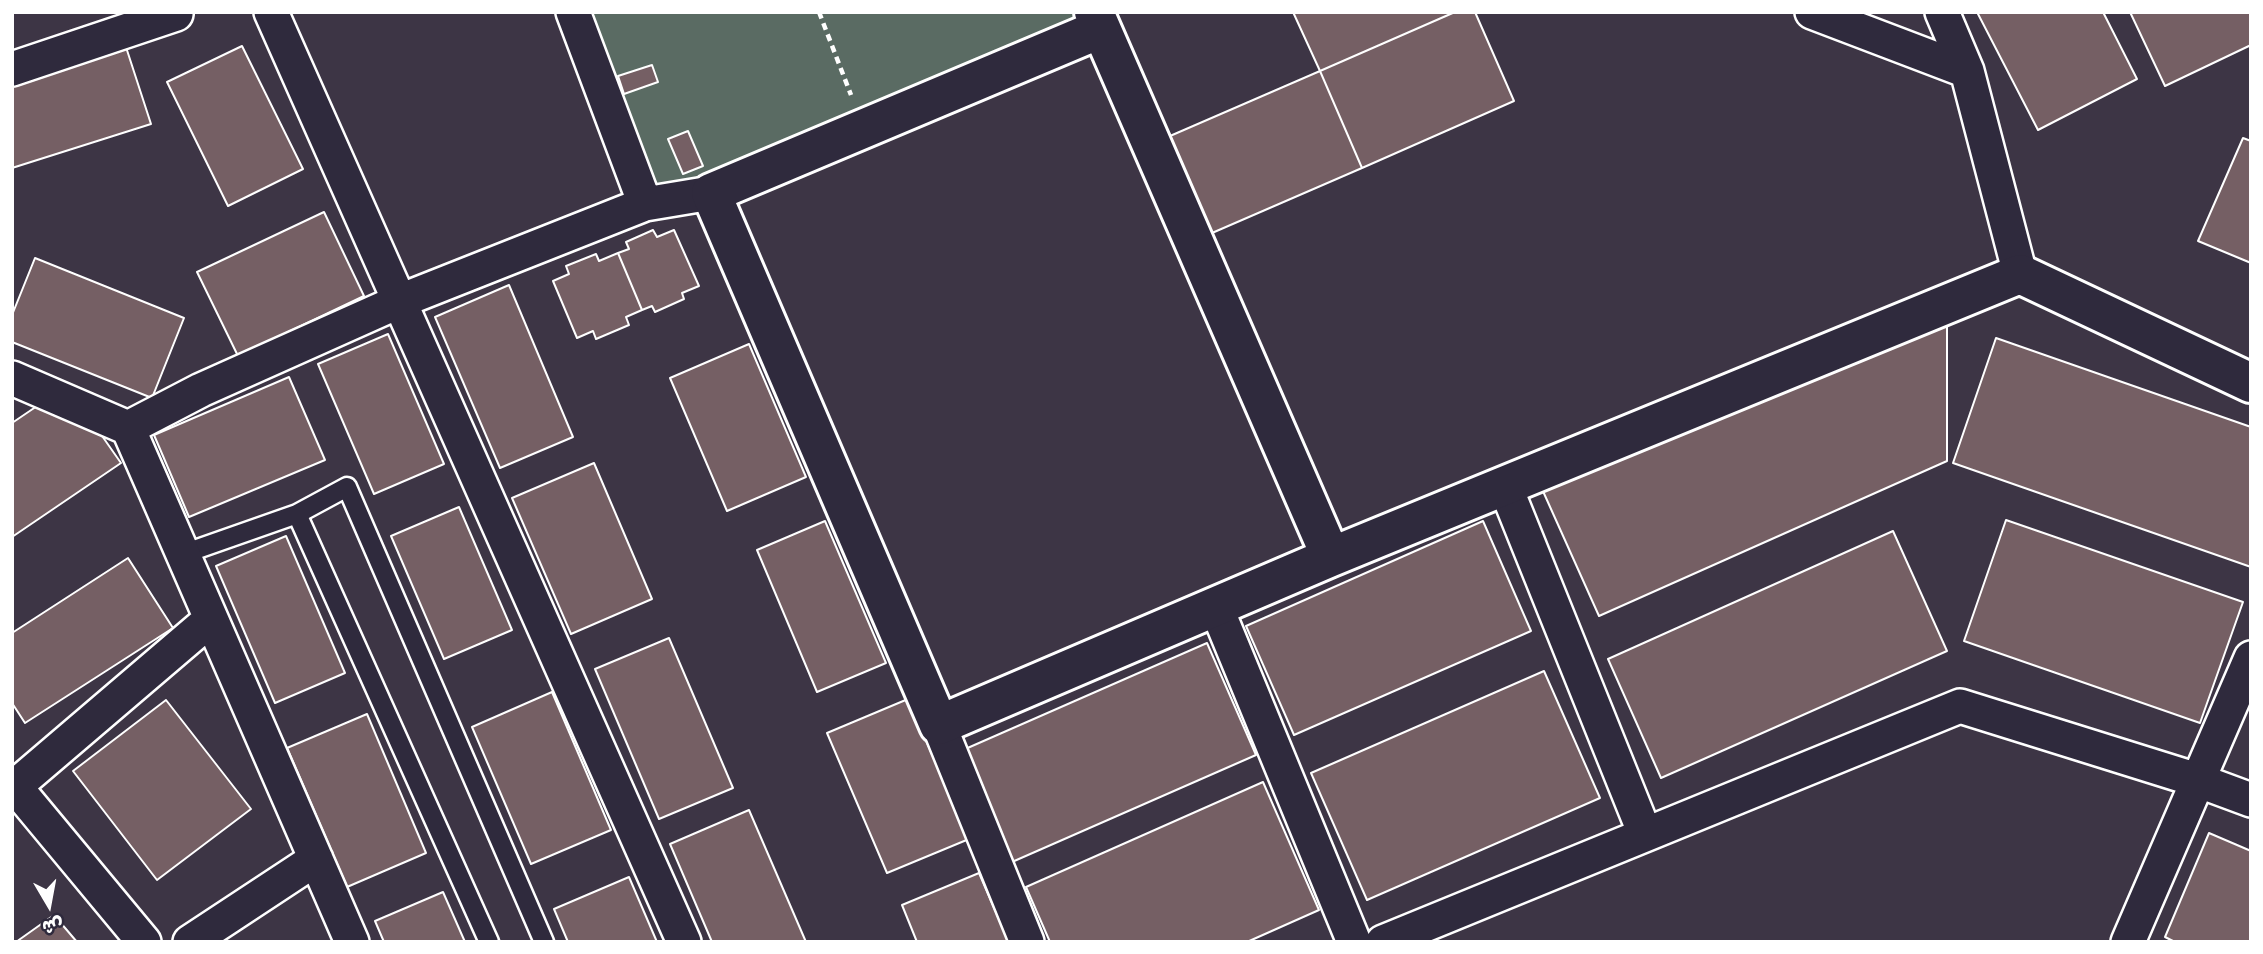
<!DOCTYPE html>
<meta charset="utf-8">
<style>
body{margin:0}
#map{position:relative;width:2263px;height:954px;overflow:hidden;background:#3d3545;font-family:"Comic Neue","Playpen Sans Arabic",sans-serif}
canvas{display:block}
.frame{position:absolute;inset:0;border:14px solid #fff;pointer-events:none}
.north{position:absolute;left:14px;top:870px;width:70px;height:70px;-webkit-text-stroke:5px #2f2a3d;paint-order:stroke;rotate:170deg;font-size:19px;font-weight:700;line-height:28px;text-align:center;color:#fff}
.north::after{content:'';display:block;margin:auto;width:24px;height:32px;background:#fff;clip-path:polygon(50% 0,100% 100%,50% 72%,0 100%)}
</style>
<div id="map">
<canvas width="2263" height="954"></canvas>
<div class="frame"></div>
<div class="north">ش</div>
</div>
<script>
const ctx = document.querySelector('canvas').getContext('2d');
ctx.lineJoin = 'round';
function fill(path, color) {
  ctx.fillStyle = color;
  ctx.fill(path, 'evenodd');
}
function poly(rows) {
  const path = new Path2D();
  for (const r of rows) {
    path.moveTo(r[0], r[1]);
    for (let i = 2; i < r.length; i += 2) path.lineTo(r[i], r[i + 1]);
  }
  return path;
}
function strokePath(path, color, width, dash) {
  ctx.strokeStyle = color;
  ctx.lineWidth = width;
  ctx.lineCap = dash ? 'butt' : 'round';
  ctx.setLineDash(dash || []);
  ctx.stroke(path);
}
const green = poly([
 [588,12,1082,12,1085,22,707,184,654,191]
]);
const building = poly([
 [1293,12,1455,12,1320,71,1293,12],
 [1455,12,1475,12,1514,101,1362,168,1320,71,1455,12],
 [1977,12,2103,12,2137,79,2038,130,1977,12],
 [2130,12,2251,12,2251,45,2165,86,2130,12],
 [125,44,151,124,12,168,12,81,125,44],
 [242,46,303,169,228,206,167,82,242,46],
 [652,65,658,82,624,94,618,76,652,65],
 [1320,71,1362,168,1212,233,1170,136,1320,71],
 [688,131,703,166,683,174,668,139,688,131],
 [2243,138,2251,141,2251,263,2198,241,2243,138],
 [324,212,364,296,238,356,197,272,324,212],
 [653,230,657,237,674,230,699,286,682,293,684,299,655,312,652,306,642,310,618,253,629,249,626,242,653,230],
 [618,253,642,310,626,317,629,325,596,339,593,331,577,338,553,281,569,274,566,266,596,254,599,261,618,253],
 [35,258,184,318,152,398,12,342,12,315,35,258],
 [509,285,573,437,500,468,435,317,509,285],
 [1947,319,1947,461,1599,616,1542,489,1947,319],
 [388,334,444,464,374,494,318,364,388,334],
 [1996,338,2251,427,2251,567,1953,463,1996,338],
 [749,344,806,477,727,511,670,378,749,344],
 [289,377,325,460,189,517,154,435,289,377],
 [43,402,93,423,121,463,12,537,12,423,43,402],
 [594,463,652,599,571,634,512,498,594,463],
 [459,507,512,630,444,659,391,536,459,507],
 [2006,520,2243,602,2200,723,1964,641,2006,520],
 [825,521,886,663,817,692,757,550,825,521],
 [1483,521,1531,631,1294,735,1246,626,1483,521],
 [1893,531,1947,651,1661,778,1608,659,1893,531],
 [286,536,345,673,275,703,216,566,286,536],
 [128,558,173,628,25,723,12,703,12,633,128,558],
 [669,638,733,788,659,819,595,669,669,638],
 [1207,643,1256,755,1012,862,963,750,1207,643],
 [1544,671,1600,798,1367,900,1311,773,1544,671],
 [552,692,611,830,531,864,472,727,552,692],
 [908,699,969,839,887,873,827,733,908,699],
 [166,700,251,809,157,880,73,771,166,700],
 [367,714,426,853,347,887,287,748,367,714],
 [1263,782,1319,910,1247,942,1050,942,1026,887,1263,782],
 [749,810,806,942,712,942,670,844,749,810],
 [2209,833,2251,851,2251,942,2175,942,2165,937,2209,833],
 [979,873,1009,942,917,942,902,905,979,873],
 [629,877,657,942,568,942,554,909,629,877],
 [443,892,465,942,384,942,375,921,443,892],
 [54,915,77,942,16,942,54,915]
]);
const path = poly([
 [819,12,851,95]
]);
const lane = poly([
 [297,514,489,942],
 [183,554,297,514,347,487,544,942]
]);
const street = poly([
 [271,12,684,942],
 [573,12,645,204],
 [1812,12,1967,71],
 [1942,12,1967,71,2020,274],
 [12,69,176,14],
 [12,378,128,428,352,942],
 [128,428,201,390,400,301,645,204,711,193],
 [1505,486,1645,834],
 [1216,607,1354,942],
 [939,725,1027,942],
 [12,783,144,942],
 [12,789,211,619],
 [190,942,316,859],
 [1383,942,1960,706,2197,780,2251,800],
 [2128,942,2251,658]
]);
const secondary = poly([
 [1094,12,1331,557],
 [1100,29,711,193,939,725,1331,557,2020,274,2251,383]
]);
fill(green, '#5a6b63');
fill(building, '#755f64');
strokePath(building, '#fff', 2);
strokePath(lane, '#fff', 23);
strokePath(street, '#fff', 38);
strokePath(secondary, '#fff', 44);
strokePath(path, '#fff', 4.5, [7, 5]);
strokePath(lane, '#2f2a3d', 18);
strokePath(street, '#2f2a3d', 33);
strokePath(secondary, '#2f2a3d', 38);
</script>
